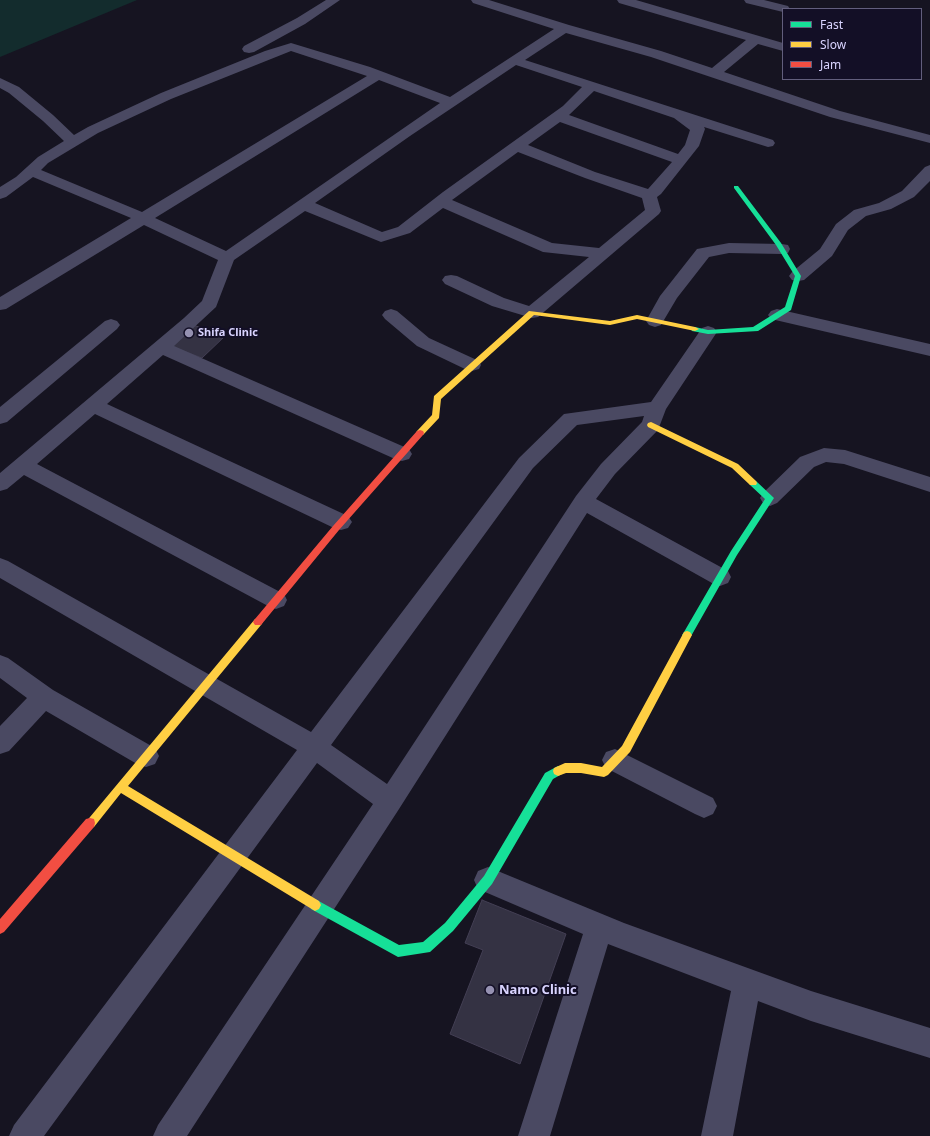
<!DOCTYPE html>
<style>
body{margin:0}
#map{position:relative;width:930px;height:1136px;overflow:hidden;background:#161421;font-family:"Noto Sans",sans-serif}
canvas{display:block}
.legend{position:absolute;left:782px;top:8px;width:140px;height:72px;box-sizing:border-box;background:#130f26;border:1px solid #625e7d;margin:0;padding:5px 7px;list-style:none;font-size:12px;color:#d9d4ff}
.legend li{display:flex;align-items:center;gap:8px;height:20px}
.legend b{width:20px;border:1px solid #625e7d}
</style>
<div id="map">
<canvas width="930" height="1136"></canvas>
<ul class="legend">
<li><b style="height:5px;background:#16e098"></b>Fast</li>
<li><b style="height:5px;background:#ffcf43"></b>Slow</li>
<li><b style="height:5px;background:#f24e42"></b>Jam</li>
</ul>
</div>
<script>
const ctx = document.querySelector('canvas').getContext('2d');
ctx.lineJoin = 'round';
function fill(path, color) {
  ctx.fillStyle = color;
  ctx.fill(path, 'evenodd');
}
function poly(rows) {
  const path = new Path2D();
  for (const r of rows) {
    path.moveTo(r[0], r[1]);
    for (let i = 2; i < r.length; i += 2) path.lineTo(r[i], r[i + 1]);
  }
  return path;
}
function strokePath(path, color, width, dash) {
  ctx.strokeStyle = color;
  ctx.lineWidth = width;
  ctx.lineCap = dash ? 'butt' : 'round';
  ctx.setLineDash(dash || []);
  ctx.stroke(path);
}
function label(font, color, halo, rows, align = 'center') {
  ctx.font = font + ' "Noto Sans",sans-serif';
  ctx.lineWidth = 4;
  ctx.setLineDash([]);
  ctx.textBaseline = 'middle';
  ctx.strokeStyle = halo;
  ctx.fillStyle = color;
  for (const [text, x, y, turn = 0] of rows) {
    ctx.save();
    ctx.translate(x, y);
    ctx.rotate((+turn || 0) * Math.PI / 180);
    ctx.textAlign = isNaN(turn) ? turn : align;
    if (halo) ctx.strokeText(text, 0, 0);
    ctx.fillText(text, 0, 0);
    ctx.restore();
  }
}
const green = poly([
 [0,0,137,0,0,57]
]);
const building = poly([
 [193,325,225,336,202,358,170,346,193,325],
 [482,900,566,934,520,1064,450,1034,483,950,465,943,482,900]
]);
const street = poly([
 [326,0,340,0,305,24,254,52,249,53,244,52,242,49,244,46,297,18,326,0],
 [471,0,489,0,569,25,661,51,712,68,746,40,619,3,617,0,636,0,783,43,783,51,758,44,724,72,840,111,930,135,930,143,830,117,651,57,566,33,525,60,773,140,775,143,773,146,768,147,704,127,705,129,699,146,661,194,657,197,661,211,659,214,538,317,532,318,492,306,445,284,442,280,445,276,451,275,457,276,504,298,529,306,589,257,543,252,443,208,410,233,381,242,305,211,234,260,216,307,174,346,409,449,412,454,409,459,402,461,395,459,163,355,107,404,348,516,352,522,348,528,341,530,334,528,95,414,37,464,284,594,287,600,284,606,276,609,268,606,24,475,7,489,0,491,0,473,184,318,202,301,218,260,144,225,6,309,0,310,0,297,131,218,33,177,6,197,0,199,0,187,16,177,38,157,64,141,43,121,9,93,0,88,0,78,19,87,53,115,74,135,88,127,161,93,265,51,291,43,370,67,450,97,554,29,473,3,471,0],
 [291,51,367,76,142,212,41,170,48,163,98,133,171,99,291,51],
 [516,65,582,87,563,106,443,192,398,227,382,232,315,203,410,136,516,65],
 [379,80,440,103,226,251,155,218,379,80],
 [594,91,674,118,690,130,685,145,678,154,569,115,594,91],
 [560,122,672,162,648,189,595,172,528,145,560,122],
 [518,152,585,178,642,198,645,210,599,248,552,243,452,200,518,152],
 [744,0,764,0,788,6,790,9,783,9,783,12,746,3,744,0],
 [930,165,930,181,914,197,891,209,866,216,848,230,832,256,804,280,798,281,792,280,789,276,792,272,820,249,836,224,854,210,879,203,902,191,925,167,930,165],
 [729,243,782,244,788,245,790,249,788,253,782,254,729,253,709,257,677,298,661,325,655,327,649,325,646,321,660,296,697,249,729,243],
 [391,309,397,311,429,338,479,361,481,365,479,369,472,371,465,369,417,346,385,319,382,315,385,311,391,309],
 [777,309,930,344,930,356,771,319,768,315,771,311,777,309],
 [111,319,117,321,120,325,117,329,7,422,0,424,0,407,105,321,111,319],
 [708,326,714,328,717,332,666,409,658,430,615,474,596,499,728,571,731,577,728,583,720,586,712,583,587,513,399,809,187,1136,153,1136,158,1125,373,804,317,763,44,1136,9,1136,14,1125,297,750,0,578,0,558,8,561,311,732,519,458,564,414,651,402,702,328,708,326],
 [644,416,642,422,601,464,576,496,387,784,331,745,533,468,577,425,644,416],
 [824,448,845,450,930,477,930,492,844,464,826,462,814,467,777,503,770,506,763,503,760,498,763,493,800,457,824,448],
 [0,655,8,658,53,690,155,748,159,756,155,764,146,767,137,764,46,711,9,751,0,754,0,726,27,698,0,678,0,655],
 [615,749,713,798,717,806,713,814,704,818,695,814,606,768,602,760,606,752,615,749],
 [488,867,624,923,811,991,930,1028,930,1058,811,1021,758,1001,733,1136,701,1136,731,991,608,944,550,1136,518,1136,583,934,478,889,474,880,478,871,488,867]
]);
const fast = poly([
 [734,186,738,186,781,243,801,276,791,310,758,331,708,334,692,331,691,329,695,327,708,330,753,327,785,307,795,276,776,245,734,188,734,186],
 [753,480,756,481,774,498,737,555,690,638,687,639,684,638,682,635,684,632,731,551,765,499,750,485,749,483,753,480],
 [558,766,562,768,563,771,562,774,553,779,492,884,453,931,430,952,398,957,311,909,309,905,311,901,315,899,399,945,423,942,445,923,484,876,545,773,558,766]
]);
const slow = poly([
 [529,311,610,321,637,315,695,327,699,329,695,331,637,319,610,325,534,315,441,399,439,418,423,435,417,435,416,433,417,431,432,415,434,396,529,311],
 [651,422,738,464,756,481,757,483,756,485,750,485,732,468,648,427,647,425,648,423,651,422],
 [258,618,261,619,263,622,261,625,128,786,319,901,321,905,319,909,315,911,121,793,94,827,90,828,86,827,85,823,255,619,258,618],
 [687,631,690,632,692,635,630,752,608,775,604,777,581,773,566,773,558,776,554,774,553,771,554,768,565,763,581,763,602,767,622,746,684,632,687,631]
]);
const jam = poly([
 [420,430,423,431,424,433,423,435,339,530,261,625,255,625,253,622,255,619,333,526,417,431,420,430],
 [90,818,94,819,95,823,94,827,4,932,0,934,0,919,86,819,90,818]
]);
const markers = [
 [189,333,5,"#9591b1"],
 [490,990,5,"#9591b1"]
];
const poiNames = [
 ["Shifa Clinic",198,333]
];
const nearPoinames = [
 ["Namo Clinic",499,990]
];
fill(green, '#132c2d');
fill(building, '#343243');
strokePath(building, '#433f54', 1);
fill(street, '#4a4962');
fill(fast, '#16e098');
fill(slow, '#ffcf43');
fill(jam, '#f24e42');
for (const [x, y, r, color] of markers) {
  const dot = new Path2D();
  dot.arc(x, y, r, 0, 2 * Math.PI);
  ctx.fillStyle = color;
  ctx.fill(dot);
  strokePath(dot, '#130f26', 1.5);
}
label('bold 11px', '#d9d4ff', '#130f26', poiNames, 'left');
label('bold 13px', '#d9d4ff', '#130f26', nearPoinames, 'left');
</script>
